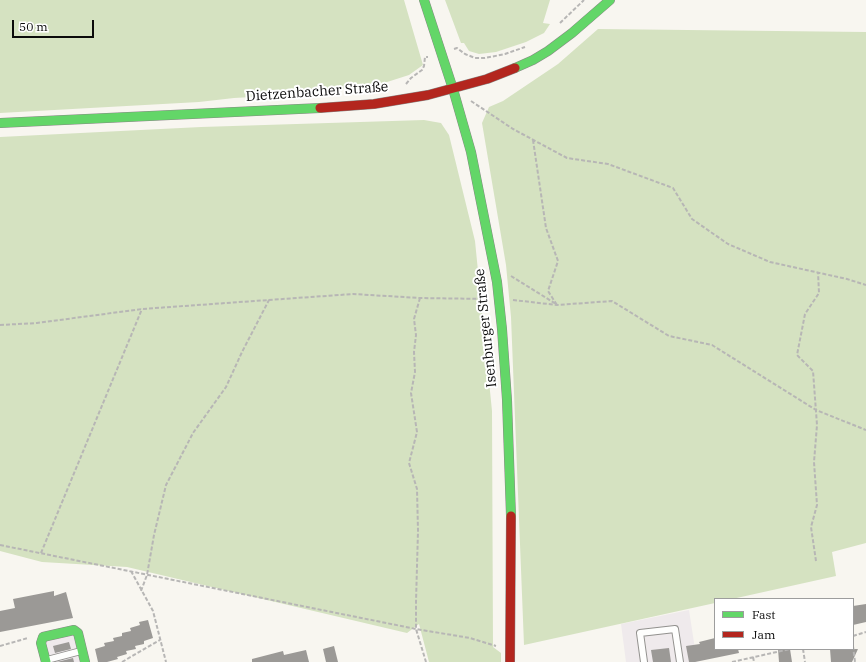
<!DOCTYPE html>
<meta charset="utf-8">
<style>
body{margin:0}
#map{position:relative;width:866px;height:662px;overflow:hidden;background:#f8f6f0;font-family:"IBM Plex Serif",serif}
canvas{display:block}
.legend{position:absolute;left:714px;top:598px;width:140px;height:52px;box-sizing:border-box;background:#fff;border:1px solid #9d9d9d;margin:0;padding:5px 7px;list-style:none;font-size:12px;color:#0b0b0b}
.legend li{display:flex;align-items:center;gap:8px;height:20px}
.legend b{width:20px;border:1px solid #9d9d9d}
.scale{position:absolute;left:12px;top:20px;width:82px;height:18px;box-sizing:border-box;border:2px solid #0b0b0b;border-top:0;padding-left:5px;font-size:12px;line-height:14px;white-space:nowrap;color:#0b0b0b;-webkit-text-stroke:3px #fff;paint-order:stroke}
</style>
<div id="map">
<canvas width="866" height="662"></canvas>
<ul class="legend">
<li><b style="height:5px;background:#63d668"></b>Fast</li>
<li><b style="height:5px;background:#b3261e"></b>Jam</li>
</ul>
<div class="scale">50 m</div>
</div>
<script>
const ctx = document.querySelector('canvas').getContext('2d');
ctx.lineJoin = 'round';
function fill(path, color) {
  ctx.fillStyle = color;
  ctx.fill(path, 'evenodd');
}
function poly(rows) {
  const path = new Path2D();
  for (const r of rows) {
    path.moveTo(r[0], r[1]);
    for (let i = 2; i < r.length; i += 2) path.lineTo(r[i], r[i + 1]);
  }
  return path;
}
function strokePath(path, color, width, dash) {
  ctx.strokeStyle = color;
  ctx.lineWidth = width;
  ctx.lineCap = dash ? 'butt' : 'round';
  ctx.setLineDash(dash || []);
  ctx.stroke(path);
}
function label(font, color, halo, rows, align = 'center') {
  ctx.font = font + ' "IBM Plex Serif",serif';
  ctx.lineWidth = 4;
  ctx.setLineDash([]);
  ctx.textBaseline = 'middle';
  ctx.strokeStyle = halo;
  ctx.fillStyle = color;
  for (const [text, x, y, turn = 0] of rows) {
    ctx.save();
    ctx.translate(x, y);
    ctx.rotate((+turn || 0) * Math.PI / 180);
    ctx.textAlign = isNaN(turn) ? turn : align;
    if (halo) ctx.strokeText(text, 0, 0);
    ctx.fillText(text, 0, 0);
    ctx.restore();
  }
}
const industrial = poly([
 [689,610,697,662,626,662,621,624],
 [73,633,81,662,51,662,45,640]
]);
const forest = poly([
 [0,0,404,0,423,65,409,75,384,83,306,94,234,98,199,102,0,113],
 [445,0,550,0,543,23,550,24,544,33,526,42,496,52,479,54,469,51,464,43,461,43],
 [598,29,866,32,866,543,832,552,836,576,732,599,715,599,715,603,524,645,511,317,506,265,482,123,489,107,503,101,558,64],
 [424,120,441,123,449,135,475,241,492,411,493,647,501,653,501,662,429,662,419,624,407,633,127,567,42,562,0,551,0,137,201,127]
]);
const building = poly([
 [54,591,54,596,66,592,73,618,0,632,0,611,15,608,13,599],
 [866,604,866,622,853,625,853,606],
 [148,620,153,638,144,641,144,644,135,646,136,649,126,651,127,654,117,657,118,659,107,662,98,662,95,649,105,646,104,643,114,641,113,638,122,636,122,633,131,631,130,628,140,625,139,622],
 [715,638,715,649,738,649,739,653,695,662,689,662,686,646,700,644,699,642],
 [69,642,71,649,55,653,53,646],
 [334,646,338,662,326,662,323,649],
 [669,648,671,662,653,662,651,650],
 [778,649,790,649,792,662,779,662],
 [830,649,858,649,852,662,831,662],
 [306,650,309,662,252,662,252,659,283,651,284,655],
 [73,658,74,662,57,662]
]);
const path = poly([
 [560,23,584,0],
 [454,49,457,48,465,54,475,58,485,58,505,54,525,47],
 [406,84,411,78,422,70,424,66,425,57,428,57],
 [471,101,513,129,567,158,608,164,673,188,692,219,728,244,770,262,847,279,866,285],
 [533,140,546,228,558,261,548,291,557,305],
 [511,276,556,304],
 [420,298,414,319,416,335,414,352,415,372,411,393,417,432,409,463,417,489,418,531,416,602,416,629,426,662],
 [513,300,557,305,612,301,669,336,712,345,816,410,866,430],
 [0,325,37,323,142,309,353,294,420,298,485,299],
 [0,545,416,629,470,638,496,646],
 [41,553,142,309],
 [816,561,811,527,817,505,814,462,817,425,813,371,797,355,805,314,819,293,818,272],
 [131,571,153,611,166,662],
 [141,591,147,575,154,535,166,485,193,433,226,387,242,352,269,300],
 [853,636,866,632],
 [0,646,28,638],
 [853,646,855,662],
 [803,649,805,662],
 [753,657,754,662],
 [122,662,160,640],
 [732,662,790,649]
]);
const lane = poly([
 [47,660,81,651],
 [644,662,640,633,675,629,680,662]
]);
const fast = poly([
 [424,0,453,89,471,152,497,282,502,329,507,400,511,516],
 [515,68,533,60,548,51,572,33,610,0],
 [0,123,320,108],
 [46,662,41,643,43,637,74,630,78,633,85,662]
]);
const jam = poly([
 [320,108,374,104,428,95,487,79,515,68],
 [510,662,511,516]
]);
const streetNames = [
 ["Dietzenbacher Straße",317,92,-4],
 ["Isenburger Straße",486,328,-96]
];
fill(industrial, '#efeaec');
fill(forest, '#d5e2c1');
fill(building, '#9b9996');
strokePath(lane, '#92918e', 8);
strokePath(fast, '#888785', 10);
strokePath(jam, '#888785', 10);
strokePath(path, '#b7b6b5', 2, [4, 2]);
strokePath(lane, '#fefefd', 6);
strokePath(fast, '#63d668', 9);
strokePath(jam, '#b3261e', 9);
label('14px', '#0b0b0b', '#fff', streetNames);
</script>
